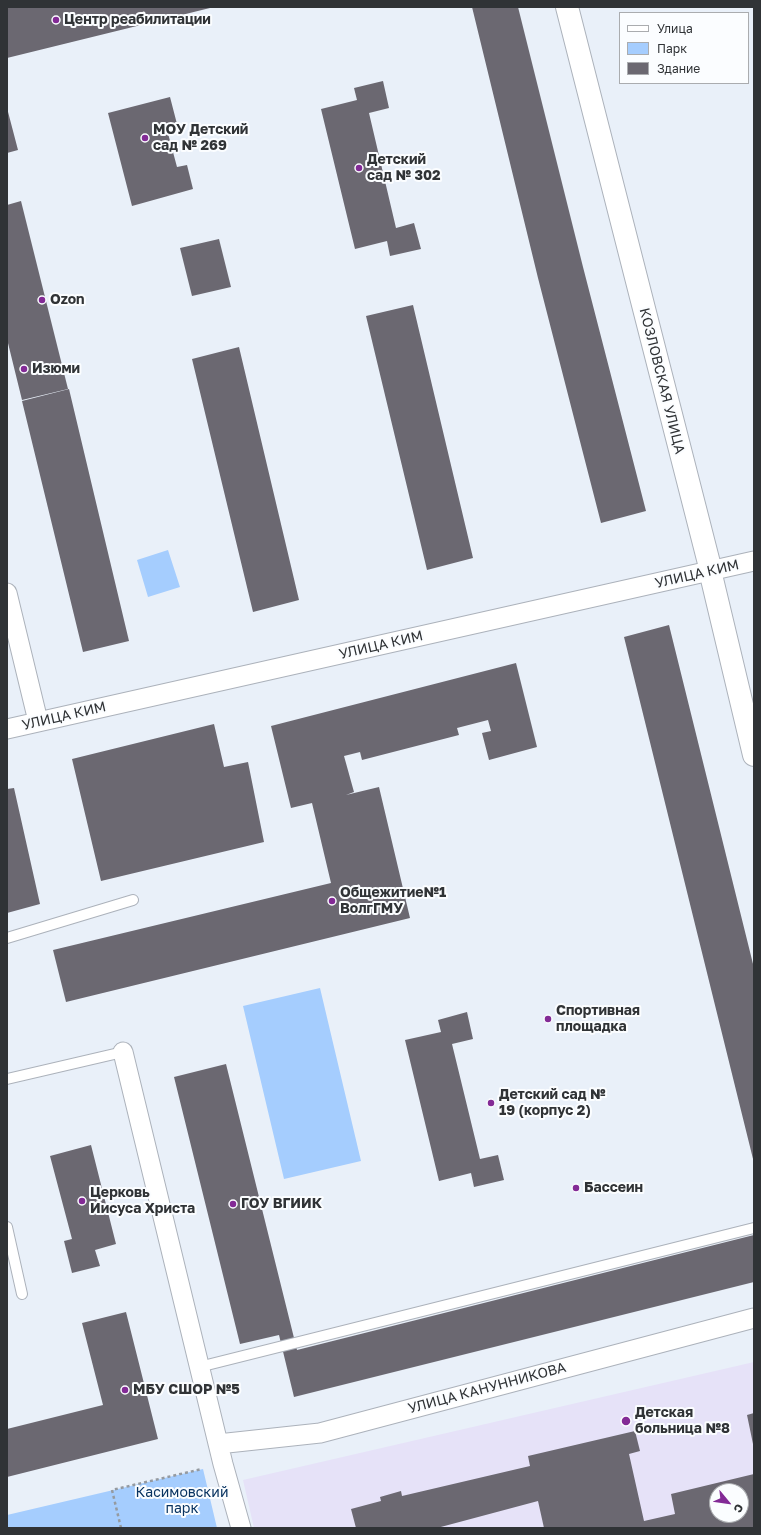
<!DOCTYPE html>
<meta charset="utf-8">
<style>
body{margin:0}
#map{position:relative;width:761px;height:1535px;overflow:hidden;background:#e9f0f9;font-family:"Golos Text",sans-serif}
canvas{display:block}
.frame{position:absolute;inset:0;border:8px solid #303336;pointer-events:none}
.legend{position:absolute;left:619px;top:12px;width:130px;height:72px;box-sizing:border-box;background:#fbfdff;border:1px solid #aaacaf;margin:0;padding:5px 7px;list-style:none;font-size:12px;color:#303336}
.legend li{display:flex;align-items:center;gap:8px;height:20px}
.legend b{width:20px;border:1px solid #aaacaf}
.north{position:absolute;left:709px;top:1483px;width:40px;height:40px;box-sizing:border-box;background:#fbfdff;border:1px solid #aaacaf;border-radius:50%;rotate:119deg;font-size:11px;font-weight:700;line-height:16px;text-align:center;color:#303336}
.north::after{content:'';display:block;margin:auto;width:14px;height:18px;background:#832a96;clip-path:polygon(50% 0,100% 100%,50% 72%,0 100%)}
</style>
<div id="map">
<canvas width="761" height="1535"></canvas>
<div class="frame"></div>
<ul class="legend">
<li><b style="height:5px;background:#fff"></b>Улица</li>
<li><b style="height:11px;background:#a5cdfe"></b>Парк</li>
<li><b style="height:11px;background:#6b6871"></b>Здание</li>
</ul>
<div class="north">С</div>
</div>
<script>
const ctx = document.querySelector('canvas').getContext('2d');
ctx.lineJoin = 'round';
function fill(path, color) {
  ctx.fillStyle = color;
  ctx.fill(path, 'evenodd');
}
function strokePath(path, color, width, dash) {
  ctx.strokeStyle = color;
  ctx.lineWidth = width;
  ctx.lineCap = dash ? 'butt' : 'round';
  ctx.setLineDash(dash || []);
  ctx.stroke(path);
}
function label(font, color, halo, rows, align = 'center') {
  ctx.font = font + ' "Golos Text",sans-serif';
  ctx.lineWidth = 4;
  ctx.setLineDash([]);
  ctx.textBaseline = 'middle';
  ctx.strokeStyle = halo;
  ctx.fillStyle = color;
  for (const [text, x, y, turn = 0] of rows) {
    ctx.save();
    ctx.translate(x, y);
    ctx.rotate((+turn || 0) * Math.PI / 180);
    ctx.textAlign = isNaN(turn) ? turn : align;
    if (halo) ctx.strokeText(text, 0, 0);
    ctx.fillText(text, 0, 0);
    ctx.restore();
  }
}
const medical = new Path2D(`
 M754 1362V1528H254L243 1480ZM717 1491H741V1515H717Z`);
const green = new Path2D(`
 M168 550 180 587 148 597 137 560Z
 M320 988 361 1161 284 1179 243 1006Z
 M203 1469 217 1528H7V1515Z`);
const building = new Path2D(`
 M7 7H210V8L7 58Z
 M472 7H518L583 267 646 511 601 523 538 278Z
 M383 81 389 108 369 113 396 228 414 223 421 249 390 256 387 241 355 249 321 109 357 100 354 88Z
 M170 97 177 124 166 126 177 167 187 165 193 189 132 206 108 113Z
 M7 108 18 150 7 153Z
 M21 201 68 389 22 400 7 339V205Z
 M219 239 231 287 192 296 180 248Z
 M413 305 473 558 427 570 366 316Z
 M239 347 299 600 253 612 192 359Z
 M69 389 129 641 83 652 22 401Z
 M669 625 754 968V1163L624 637Z
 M516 663 537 747 489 760 482 733 491 731 488 720 457 728 459 735 362 760 360 752 344 756 354 792 346 795 379 787 410 918 66 1002 53 950 331 883 312 803 291 808 271 726Z
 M214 724 224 767 248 762 264 842 101 881 72 759Z
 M14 788 40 904 7 913V789Z
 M467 1012 473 1039 452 1044 480 1159 498 1155 504 1180 474 1187 471 1173 439 1181 405 1040 441 1032 438 1020Z
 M226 1064 297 1350 754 1235V1282L294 1397 279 1335 240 1344 174 1077Z
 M91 1145 116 1244 95 1250 100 1266 72 1273 64 1241 72 1239 50 1156Z
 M126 1312 158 1439 7 1477V1429L103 1405 82 1323Z
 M754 1413V1444H753L747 1415Z
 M635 1431 640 1451 629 1454 644 1521 675 1514 671 1494 754 1474V1528H544L538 1501 437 1528H356L351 1509 381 1501 380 1497 401 1491 402 1496 530 1466 528 1456ZM717 1491H741V1515H717Z`);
const path = new Path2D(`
 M121 1528 112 1490 202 1469`);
const lane = new Path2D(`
 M7 938 133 900
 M7 1079 123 1052
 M7 1227 22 1294
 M199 1367 754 1228`);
const street = new Path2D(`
 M7 593 38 721
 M7 729 754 561
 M123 1052 223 1464 241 1528
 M218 1444 320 1433 754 1318`);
const secondary = new Path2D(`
 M567 7 711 571 712 579 754 755`);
const markers = [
 [56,20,4,"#832a96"],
 [145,138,4,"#832a96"],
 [359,168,4,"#832a96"],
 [42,300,4,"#832a96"],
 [24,369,4,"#832a96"],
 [332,901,4,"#832a96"],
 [548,1019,4,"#832a96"],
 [491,1103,4,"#832a96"],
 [576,1188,4,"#832a96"],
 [82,1201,4,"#832a96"],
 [233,1204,4,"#832a96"],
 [125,1390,4,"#832a96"],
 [626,1421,5,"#832a96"]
];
const poiNames = [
 ["Центр реабилитации",64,20],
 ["МОУ Детский",153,130],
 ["сад № 269",153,146],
 ["Детский",367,160],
 ["сад № 302",367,176],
 ["Ozon",50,300],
 ["Изюми",32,369],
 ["Общежитие№1",340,893],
 ["ВолгГМУ",340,909],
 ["Спортивная",556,1011],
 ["площадка",556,1027],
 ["Детский сад №",499,1095],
 ["19 (корпус 2)",499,1111],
 ["Бассеин",584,1188],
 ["Церковь",90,1193],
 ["Иисуса Христа",90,1209],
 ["ГОУ ВГИИК",241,1204],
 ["МБУ СШОР №5",133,1390],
 ["Детская",635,1413],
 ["больница №8",635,1429]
];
const streetNames = [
 ["КОЗЛОВСКАЯ УЛИЦА",662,381,76],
 ["УЛИЦА КИМ",697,574,-13],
 ["УЛИЦА КИМ",381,645,-13],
 ["УЛИЦА КИМ",64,716,-13],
 ["УЛИЦА КАНУННИКОВА",487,1388,-15]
];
const parkNames = [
 ["Касимовский",182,1493],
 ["парк",182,1509]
];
fill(medical, '#e6e2f8');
fill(green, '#a5cdfe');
fill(building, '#6b6871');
strokePath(lane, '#acb2bb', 12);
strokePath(street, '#acb2bb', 21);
strokePath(secondary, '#acb2bb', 24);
strokePath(path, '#959aa0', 2.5, [3, 3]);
strokePath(lane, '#fff', 10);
strokePath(street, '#fff', 19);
strokePath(secondary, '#fff', 22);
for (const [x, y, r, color] of markers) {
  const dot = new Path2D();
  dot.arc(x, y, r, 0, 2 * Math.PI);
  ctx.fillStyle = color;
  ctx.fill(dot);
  strokePath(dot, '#fbfdff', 1.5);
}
label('bold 14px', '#303336', '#fbfdff', poiNames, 'left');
label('14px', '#303336', '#fbfdff', streetNames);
label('14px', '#093461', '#fbfdff', parkNames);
</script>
